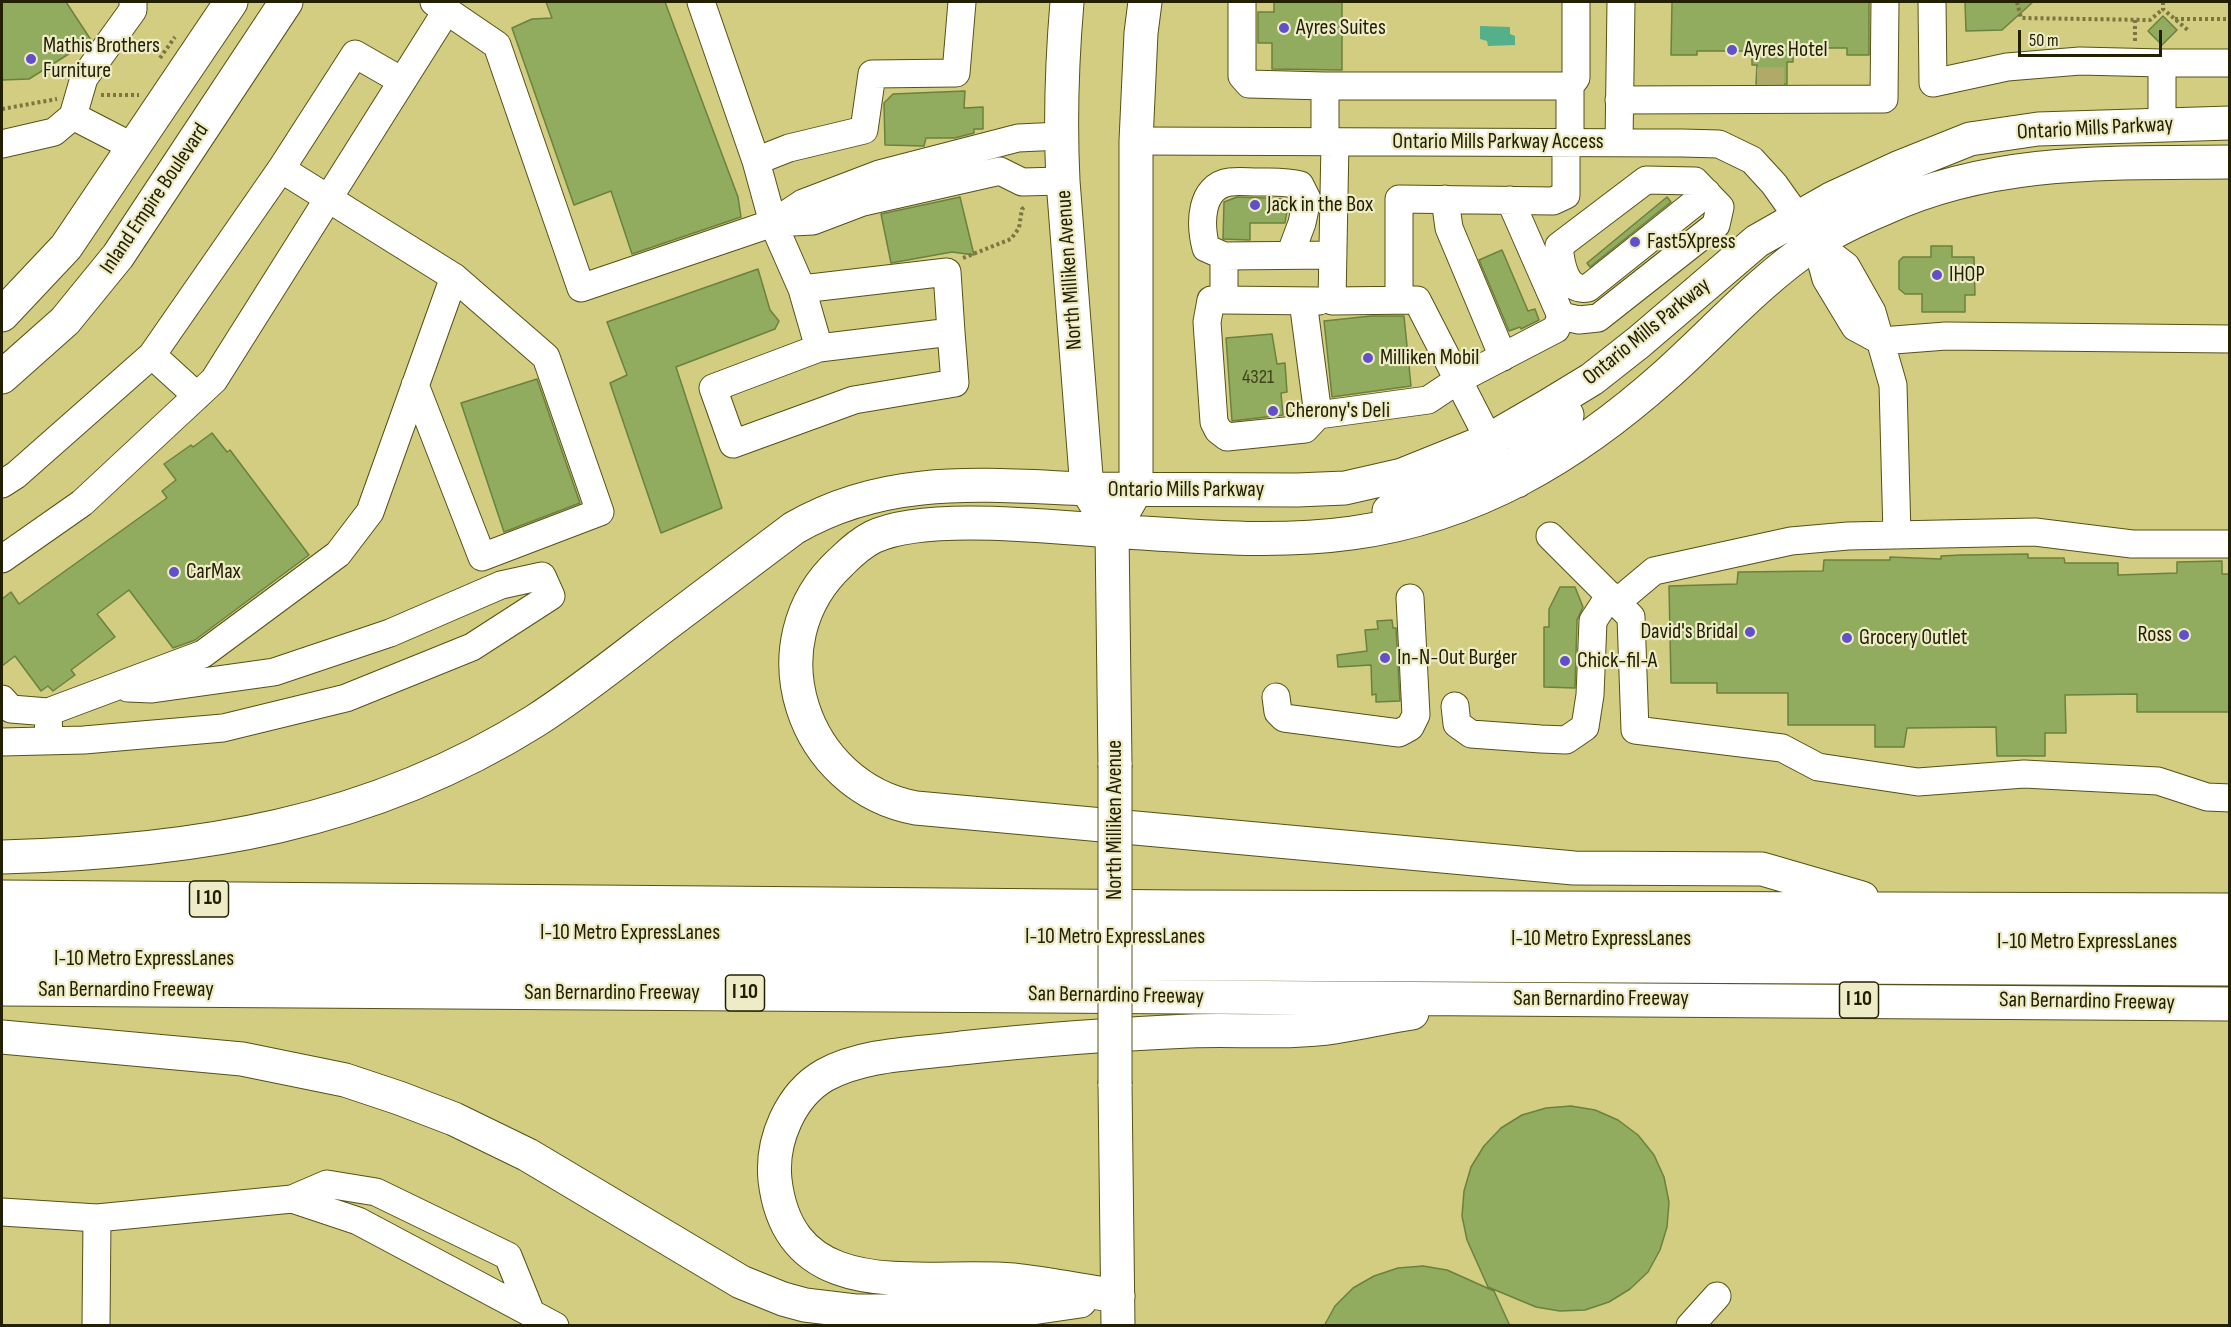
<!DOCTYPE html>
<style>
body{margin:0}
#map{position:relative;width:2231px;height:1327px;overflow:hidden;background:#d2cd81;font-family:"Sofia Sans Condensed",sans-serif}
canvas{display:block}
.frame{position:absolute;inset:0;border:3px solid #232002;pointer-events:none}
.scale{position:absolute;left:2018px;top:30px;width:144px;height:27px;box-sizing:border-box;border:3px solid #232002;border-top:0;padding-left:8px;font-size:18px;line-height:21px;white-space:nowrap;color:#232002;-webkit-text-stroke:4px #eeecc7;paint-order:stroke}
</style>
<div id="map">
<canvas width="2231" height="1327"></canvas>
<div class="frame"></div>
<div class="scale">50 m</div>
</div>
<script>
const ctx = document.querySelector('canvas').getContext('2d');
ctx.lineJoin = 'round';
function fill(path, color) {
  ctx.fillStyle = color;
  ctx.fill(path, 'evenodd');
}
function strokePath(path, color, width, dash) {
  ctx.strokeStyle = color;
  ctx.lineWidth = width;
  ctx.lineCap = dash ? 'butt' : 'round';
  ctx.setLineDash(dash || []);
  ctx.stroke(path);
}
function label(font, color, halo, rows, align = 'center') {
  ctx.font = font + ' "Sofia Sans Condensed",sans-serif';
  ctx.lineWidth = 4.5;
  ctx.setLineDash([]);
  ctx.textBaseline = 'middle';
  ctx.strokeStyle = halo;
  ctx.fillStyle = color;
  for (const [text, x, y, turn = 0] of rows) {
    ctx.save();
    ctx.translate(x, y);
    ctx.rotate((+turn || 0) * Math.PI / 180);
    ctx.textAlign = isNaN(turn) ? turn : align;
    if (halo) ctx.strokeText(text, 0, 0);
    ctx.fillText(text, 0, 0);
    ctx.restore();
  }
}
const water = new Path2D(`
 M1480 26 1510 27V34L1515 36V45L1488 46 1487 41 1480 39Z`);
const building = new Path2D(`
 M2 2H66L91 40 29 79 2 80Z
 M546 2H665L738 197 741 217 632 254 611 191 574 205 512 28 532 19 552 18Z
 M1274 2H1342V70L1272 69V43H1258V12H1274Z
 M1672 2H1869V55H1847V48H1793V62H1787V84H1756L1757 65H1752V51H1697V55H1671Z
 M1965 2H2033L2002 30 1966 31Z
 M2163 16 2177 30 2162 45 2148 31Z
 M965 91 964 108 983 107V129H974V133L955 138H926L924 146 885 145 884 103 893 94Z
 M960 197 974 255 952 252 891 263 881 214Z
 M1237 197 1289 199 1285 223H1250V240L1223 239 1224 202Z
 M1667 197 1671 202 1590 267 1587 263Z
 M1931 246H1952V257H1974L1975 295H1965V312H1922V294H1905L1899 289V261L1903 257H1931Z
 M1502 250 1528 311 1535 309 1539 320 1521 329 1520 327 1509 331 1479 260Z
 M758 269 770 310 779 321 775 329 676 367 722 508 661 533 610 383 627 375 607 322Z
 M1371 316H1404L1411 386 1332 397 1324 321Z
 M1272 334 1277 364 1285 363 1287 392 1281 393 1283 415 1232 421 1226 338Z
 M537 379 580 503 504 532 461 403Z
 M212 433 227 452 230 450 309 555 195 640 173 648 129 590 97 614 115 637 71 670 75 675 53 691 48 686 41 691 15 656 2 666V599L11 592 19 604 167 498 162 491 176 480 164 464 191 445 193 447Z
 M2028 554V558H2064L2065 563H2118V575L2177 573V562L2222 561V574H2229V712H2137V694L2065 695 2066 733H2045V756H1997L1996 727 1907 728 1904 747H1875V725H1788V693H1717V683H1671L1669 586 1737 584 1738 572 1823 571 1824 560H1890V557L1941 559V556L1961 555Z
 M1560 587H1575L1583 607 1577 620 1575 688 1544 687V627H1549V609Z
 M1392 620 1393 628H1396L1400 701 1376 702V694L1372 695 1371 665 1338 667 1337 655 1367 651 1365 630 1378 629 1377 621Z
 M1571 1106 1595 1110 1618 1120 1638 1135 1654 1155 1664 1177 1669 1202 1667 1227 1660 1250 1648 1272 1630 1289 1609 1302 1585 1310 1560 1311 1536 1307 1488 1287 1467 1240 1462 1216 1464 1191 1471 1167 1484 1146 1501 1128 1522 1115 1546 1108Z
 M1423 1266 1447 1270 1494 1291 1510 1326H1324L1335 1306 1353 1288 1374 1276 1398 1268Z`);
const minorTunnel = new Path2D(`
 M1757 81H1787`);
const path = new Path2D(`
 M2017 2 2021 18 2150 20 2163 9
 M2163 2V9L2189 31
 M2175 19H2230
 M2135 41V19
 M160 58 175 37
 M101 95H139
 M2 109 57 99
 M963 258 1011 239 1019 228 1022 209 1026 206`);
const minor = new Path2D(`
 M434 2 497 45 581 288 773 223
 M701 2 756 161 789 148 864 130 872 74 956 73 962 2
 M1242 2V76L1249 84 1325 86V142
 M1932 2 1933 83 2007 67 2080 61 2162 63V124
 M2162 63H2230
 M1325 86H1570
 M1619 100 1884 99 1885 2
 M73 116 135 148
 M1061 136 1018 138 879 174 803 203 773 223 813 221 863 202 1000 171 1022 182 1063 181
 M1136 141 1682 143 1719 144 1752 160 1774 184 1816 243 1846 266 1872 312 1893 385 1897 535
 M1335 142 1332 301 1417 300 1489 440
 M1570 143V86L1576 78V2
 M1619 143 1621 2
 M2 144 54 132 73 116 84 78 133 10V2
 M756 161 773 223 802 289 819 348 951 332 955 383 854 400 733 444 713 388 819 348
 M1445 199 1449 228 1503 357
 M1816 243 1826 279 1855 327 1881 341 1946 336 2230 339
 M1224 256 1206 248C1200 225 1199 186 1230 182 1239 181 1249 182 1258 182 1273 182 1286 181 1300 185L1307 199 1302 223 1290 255
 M802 289 947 272 951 332
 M1224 300H1211L1207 322 1214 422 1218 430 1227 437 1305 429 1318 415
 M1399 300V199L1553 201 1566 195V143
 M1303 301 1318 415 1428 400 1458 380 1556 329 1561 316 1510 200
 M1319 301 1224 300V256L1333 255
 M1561 316 1579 320 1598 318 1716 225 1720 207 1695 181 1646 180 1559 246C1561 265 1565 292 1588 288L1707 193
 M152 355 197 396
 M415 385 482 557 600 512 546 357 454 277
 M2 484 16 475 152 355 281 169
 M1550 536 1631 617 1635 730 1782 748 1818 767 1918 782 2024 774 2158 781 2207 797 2230 798
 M2 559 82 503 214 380 447 10
 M1617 602 1654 571 1791 541 1848 536 2035 532 2132 544H2230
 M1276 697 1278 712 1284 718 1399 733 1410 727 1416 715 1410 598
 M2 699 11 709 48 712
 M1455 706 1457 724 1471 734 1541 739 1566 740 1585 727 1590 695 1593 621 1610 595
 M49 741 48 712 203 654 338 554 370 512 454 277 281 169 355 54 402 81
 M2 742 84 740 223 728 346 698 472 647 551 596 542 576 501 585 390 633 274 672 152 689 128 688
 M292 1199 327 1184 376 1192 508 1256 531 1313
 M2 1212 97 1218 96 1326
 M97 1218 292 1199 358 1221 555 1326
 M1690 1326 1717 1296`);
const major = new Path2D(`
 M1067 2C1062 61 1060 121 1063 181L1087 489 1112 531 1115 765
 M2 315 66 247 231 2
 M2 377 65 321 118 256 286 2
 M1517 481C1516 449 1541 432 1567 415
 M1087 489 1297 490 1345 488 1402 475 1489 440 1546 407 1592 379 1639 342 1757 241 1831 199 1900 167 1970 139 2038 129 2230 123
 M1125 509 1136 490V141L1141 33 1145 2
 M1389 511C1395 507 1401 500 1408 497 1437 483 1471 483 1492 456L1489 440
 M1112 531C1191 536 1273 544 1352 533 1476 516 1574 457 1666 375 1715 331 1759 281 1814 244 1835 230 1861 218 1885 208 1994 158 2112 163 2230 162
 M1115 1084 1118 1326`);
const highway = new Path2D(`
 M1112 531C1052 527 925 512 873 537 861 543 850 553 841 562 753 643 802 787 916 808L1574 868 1762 869 1862 898
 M2 857C194 852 369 825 535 721 577 694 616 663 656 632 702 597 748 563 794 528 887 474 983 485 1087 489
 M2 897 1185 907 2230 910
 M2 929 2230 942
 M2 958 2230 969
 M2 989 2230 1004
 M2 1037 242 1059 345 1080 399 1098 454 1119 528 1155 741 1282 783 1299 805 1305 855 1311H1011L1080 1301
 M1118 1296C1083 1291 1048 1284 1013 1280 924 1272 790 1309 775 1180 771 1141 790 1095 825 1075 866 1053 917 1054 961 1048 1037 1040 1114 1034 1190 1031 1237 1029 1288 1034 1335 1027 1360 1023 1386 1017 1412 1013`);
const majorBridge = new Path2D(`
 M1115 765V1084`);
const markers = [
 [1284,28,6,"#6150c9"],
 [1732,50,6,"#6150c9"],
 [31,59,6,"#6150c9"],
 [1255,205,6,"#6150c9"],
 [1635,242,6,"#6150c9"],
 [1937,275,6,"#6150c9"],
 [1368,358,6,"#6150c9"],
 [1273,411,6,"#6150c9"],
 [174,572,6,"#6150c9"],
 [1750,632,6,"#6150c9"],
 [2184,635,6,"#6150c9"],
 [1847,638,6,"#6150c9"],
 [1385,658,6,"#6150c9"],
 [1565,661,6,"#6150c9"]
];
const numberNames = [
 ["4321",1258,378]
];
const shields = [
 [209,899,39],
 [745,993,39],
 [1859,1000,39]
];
const shieldNames = [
 ["I 10",209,899],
 ["I 10",745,993],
 ["I 10",1859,1000]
];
const poiNames = [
 ["Ayres Suites",1296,28],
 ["Mathis Brothers",43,46],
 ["Furniture",43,71],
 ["Ayres Hotel",1744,50],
 ["Jack in the Box",1267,205],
 ["Fast5Xpress",1647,242],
 ["IHOP",1949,275],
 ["Milliken Mobil",1380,358],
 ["Cherony's Deli",1285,411],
 ["CarMax",186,572],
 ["David's Bridal",1738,632,"right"],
 ["Ross",2172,635,"right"],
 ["Grocery Outlet",1859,638],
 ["In-N-Out Burger",1397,658],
 ["Chick-fil-A",1577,661]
];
const streetNames = [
 ["Ontario Mills Parkway",2095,129,-3],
 ["Ontario Mills Parkway Access",1498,142],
 ["Inland Empire Boulevard",155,199,-56],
 ["North Milliken Avenue",1070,270,-94],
 ["Ontario Mills Parkway",1647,332,-39],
 ["Ontario Mills Parkway",1186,490],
 ["North Milliken Avenue",1115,820,-90],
 ["I-10 Metro ExpressLanes",630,933],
 ["I-10 Metro ExpressLanes",1115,937],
 ["I-10 Metro ExpressLanes",1601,939],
 ["I-10 Metro ExpressLanes",2087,942],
 ["I-10 Metro ExpressLanes",144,959],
 ["San Bernardino Freeway",126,990],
 ["San Bernardino Freeway",612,993],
 ["San Bernardino Freeway",1116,996,1],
 ["San Bernardino Freeway",1601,999],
 ["San Bernardino Freeway",2087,1002,1]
];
fill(water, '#53b08a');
fill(building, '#91ab5f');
strokePath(building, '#6b813d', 1.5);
strokePath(minorTunnel, '#afaa68', 27, [27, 14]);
strokePath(minor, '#565116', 29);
strokePath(major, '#565116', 35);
strokePath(highway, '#565116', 35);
strokePath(path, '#7a7641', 4, [3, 3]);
strokePath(minor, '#fff', 27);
strokePath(major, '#fff', 33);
strokePath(highway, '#fff', 33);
strokePath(majorBridge, '#565116', 35, []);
strokePath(majorBridge, '#fff', 33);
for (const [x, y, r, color] of markers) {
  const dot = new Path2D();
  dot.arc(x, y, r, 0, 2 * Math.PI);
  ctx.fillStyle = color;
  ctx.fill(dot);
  strokePath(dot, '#eeecc7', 2);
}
label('20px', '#3e4319', null, numberNames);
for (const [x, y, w] of shields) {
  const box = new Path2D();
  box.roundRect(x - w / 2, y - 18, w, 36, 4.5);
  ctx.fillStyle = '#eeecc7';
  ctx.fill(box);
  strokePath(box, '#232002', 1.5);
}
label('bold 21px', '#232002', null, shieldNames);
label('22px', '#232002', '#eeecc7', poiNames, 'left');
label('22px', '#232002', '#eeecc7', streetNames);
</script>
